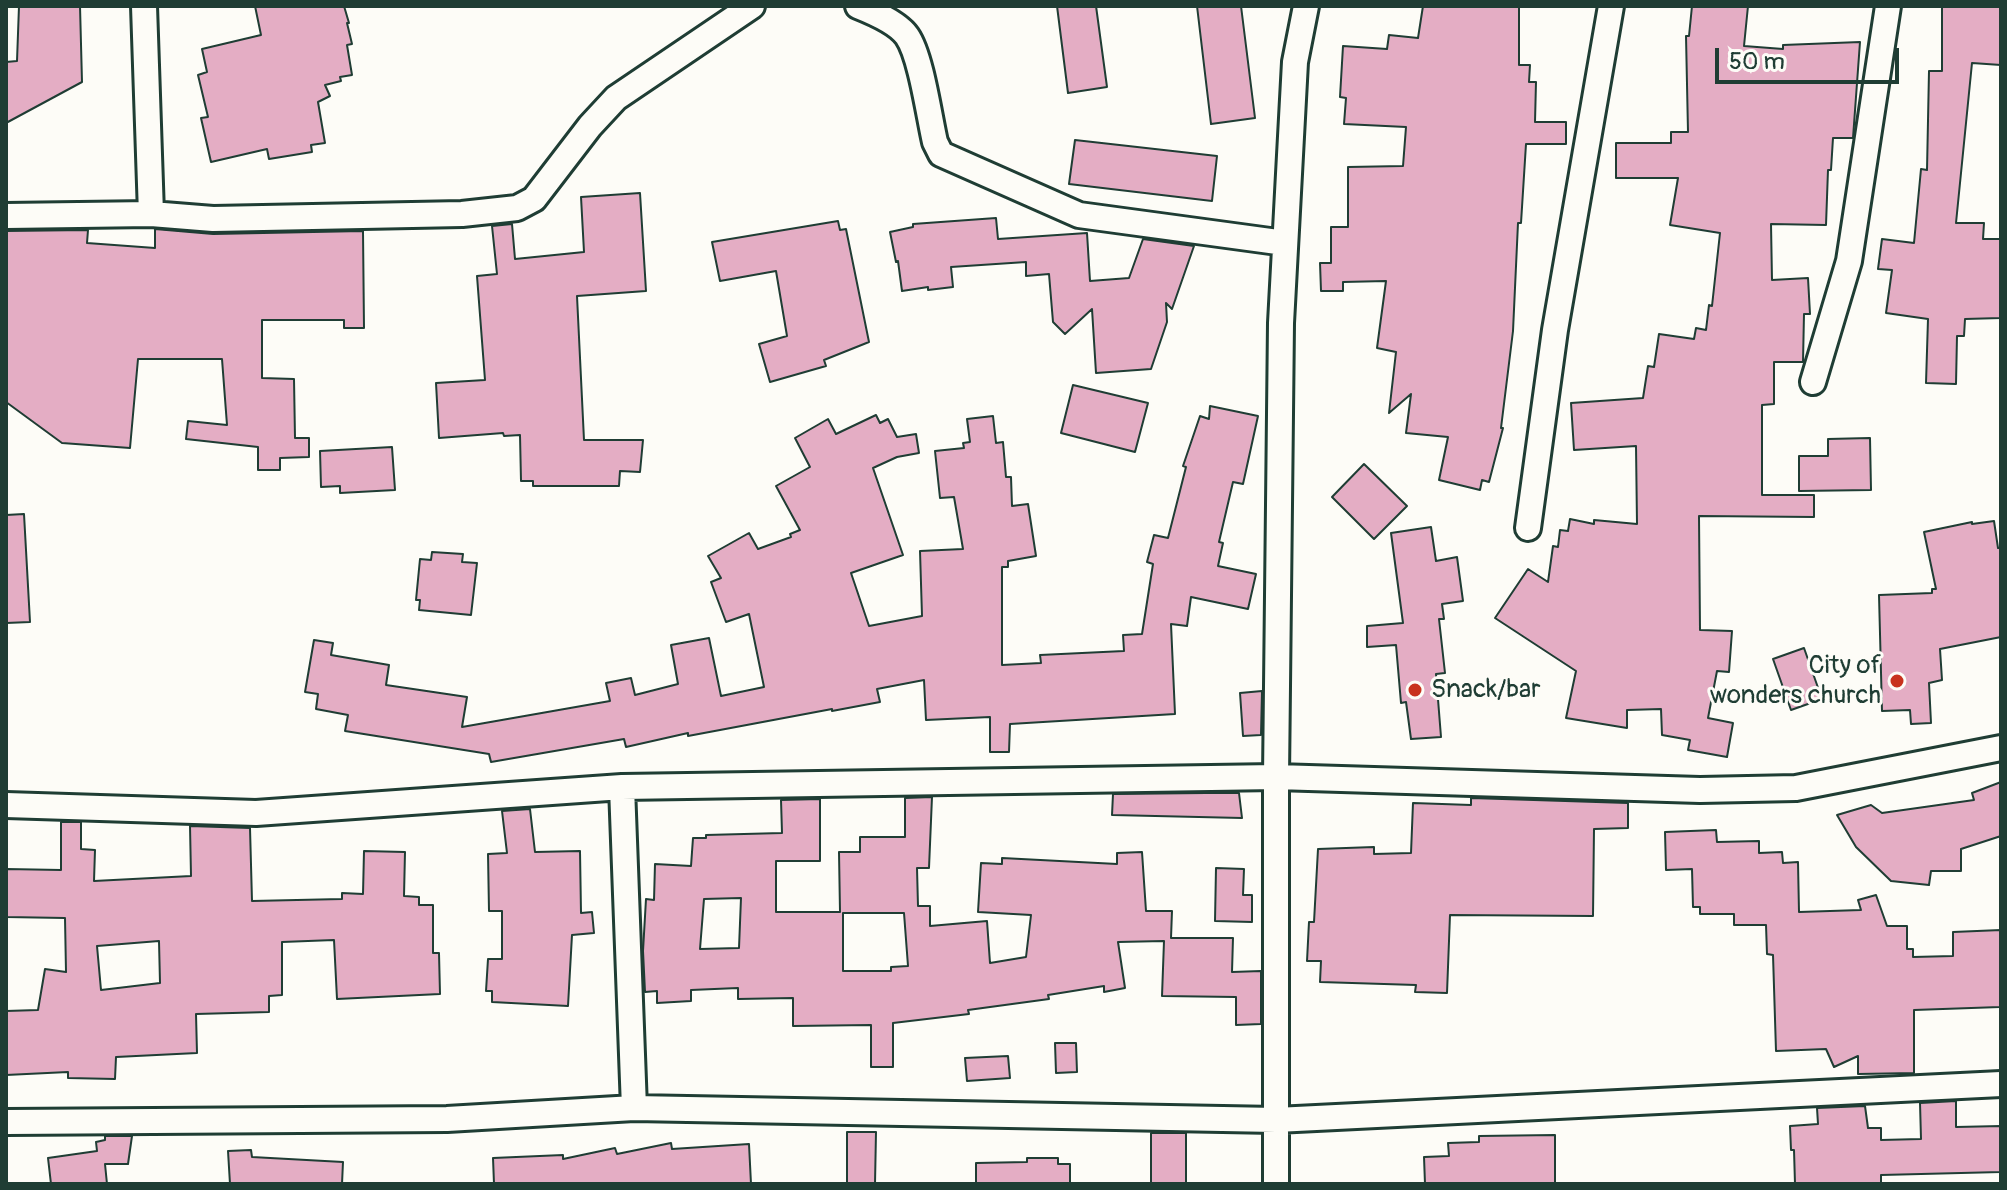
<!DOCTYPE html>
<style>
body{margin:0}
#map{position:relative;width:2007px;height:1190px;overflow:hidden;background:#fdfcf7;font-family:Pangolin,sans-serif}
canvas{display:block}
.frame{position:absolute;inset:0;border:8px solid #1f3d34;pointer-events:none}
.scale{position:absolute;left:1715px;top:48px;width:184px;height:36px;box-sizing:border-box;border:4px solid #1f3d34;border-top:0;padding-left:10px;font-size:24px;line-height:28px;white-space:nowrap;color:#1f3d34;-webkit-text-stroke:6px #fdfcf7;paint-order:stroke}
</style>
<div id="map">
<canvas width="2007" height="1190"></canvas>
<div class="frame"></div>
<div class="scale">50 m</div>
</div>
<script>
const ctx = document.querySelector('canvas').getContext('2d');
ctx.lineJoin = 'round';
function fill(path, color) {
  ctx.fillStyle = color;
  ctx.fill(path, 'evenodd');
}
function strokePath(path, color, width, dash) {
  ctx.strokeStyle = color;
  ctx.lineWidth = width;
  ctx.lineCap = dash ? 'butt' : 'round';
  ctx.setLineDash(dash || []);
  ctx.stroke(path);
}
function label(font, color, halo, rows, align = 'center') {
  ctx.font = font + ' Pangolin,sans-serif';
  ctx.lineWidth = 6;
  ctx.setLineDash([]);
  ctx.textBaseline = 'middle';
  ctx.strokeStyle = halo;
  ctx.fillStyle = color;
  for (const [text, x, y, turn = 0] of rows) {
    ctx.save();
    ctx.translate(x, y);
    ctx.rotate((+turn || 0) * Math.PI / 180);
    ctx.textAlign = isNaN(turn) ? turn : align;
    if (halo) ctx.strokeText(text, 0, 0);
    ctx.fillText(text, 0, 0);
    ctx.restore();
  }
}
const building = new Path2D(`
 M19 6H80L82 82 6 123V62L17 61Z
 M255 6H344L349 23H347L352 44 347 45 352 75 340 77 341 81 325 85 330 96 318 102 325 143 311 145 312 152 269 159 267 149 211 162 201 118 208 117 198 75 207 72 202 49 261 35Z
 M1057 6H1096L1107 87 1068 93Z
 M1197 6H1241L1255 118 1211 124Z
 M1423 6H1519V65H1530L1529 82H1536L1535 122H1566V144H1526L1521 223H1518L1513 331 1501 428H1503L1489 482 1482 480 1480 490 1439 480 1448 437 1406 433 1411 394 1389 413 1396 352 1377 348 1386 281 1343 282V291H1321L1320 263H1331V227H1348V167L1403 166 1406 127 1344 124 1346 98 1340 97 1343 46 1387 49 1389 35 1418 38Z
 M1692 6H1748L1744 46 1783 49V45L1860 42 1853 138H1833L1831 170H1828L1826 225 1771 224 1772 280 1808 278 1810 314H1804L1803 362H1774V404L1762 405V495H1814V517L1699 516 1700 630 1732 631 1729 672 1717 671 1708 718 1733 723 1727 757 1688 750 1690 740 1662 735 1661 709 1627 710V728L1566 718 1576 671 1495 618 1528 569 1548 582 1553 546 1558 547 1560 530 1568 531 1570 519 1594 524V520L1637 524 1636 446 1574 450 1571 403 1643 398 1648 366 1654 367 1659 334 1694 339 1696 328 1706 330 1709 305 1712 306 1720 233 1670 225 1678 178H1616V143H1671V132H1688L1686 36H1689Z
 M1942 6H2001V65L1972 63 1956 223H1984L1983 239H2001V318L1965 319 1964 336H1957L1956 384 1926 383 1928 319 1886 313 1892 270 1878 269 1882 239 1914 243 1921 169 1927 170 1929 71H1942Z
 M1075 140 1217 156 1212 201 1069 184Z
 M640 193 646 291 577 296 584 440H643L640 472 620 471 619 486H533V481H521L520 435 504 436 503 433 439 438 436 383 485 380 477 276 497 274 492 226 512 224 515 259 584 252 581 197Z
 M996 218 998 239 1087 233 1090 281 1129 278 1143 239 1194 246 1172 309 1166 303 1167 322 1151 369 1096 373 1092 309 1065 334 1053 322 1049 274 1026 276V262L951 267 953 287 928 290V287L902 291 898 261 896 262 890 232 913 227V224Z
 M838 221 840 230 846 229 869 342 824 360 826 366 770 382 759 344 787 336 776 271 720 281 712 242Z
 M155 229 213 234 363 231 364 328H344V320H262V378L294 379 295 438H309V457L280 458V470H258V447L186 439 188 421 227 425 222 359H138L130 448 62 443 6 402V231L88 230 87 243 155 248Z
 M1073 385 1148 403 1135 452 1061 433Z
 M1210 406 1258 416 1243 484 1233 482 1219 542 1223 543 1218 566 1256 574 1248 609 1191 597 1187 626 1171 624 1175 714 1010 724 1009 752H990V717L926 720 924 680 877 689 880 702 832 711V709L688 736V733L626 747 624 739 491 762 489 754 345 731 348 715 316 709 318 694 305 692 314 640 333 643 331 655 389 665 386 685 467 697 462 727 610 701 606 683 631 678 635 695 678 684 671 645 709 638 721 696 764 687 749 614 726 622 711 582 721 578 708 556 749 533 758 549 791 537 790 534 800 530 776 486 810 467 795 438 828 419 836 434 876 415 880 423 888 419 897 437 916 434 919 453 897 457 873 468 903 555 851 573 869 626 922 616 920 551 963 549 954 497 940 498 935 451 964 448 963 443 970 442 967 419 993 416 996 443 1003 442 1006 477H1011L1012 506 1028 504 1036 556 1008 561V567H1002V665L1041 663 1040 655 1124 651 1123 635 1142 634 1153 564 1147 562 1154 535 1168 538 1186 467 1183 466 1200 416 1209 419Z
 M1870 438 1871 490 1799 491V456H1828V439Z
 M392 447 395 490 340 493V486L321 487 320 451Z
 M1364 464 1407 506 1374 539 1332 497Z
 M24 514 30 622 6 623V515Z
 M1994 521 1998 548H2001V637L1940 649 1942 680 1929 683 1931 723 1911 724 1910 710 1882 711 1879 595 1932 593V589H1936L1924 532 1972 522V524Z
 M1431 527 1436 561 1457 557 1463 601 1442 604 1444 619H1439L1445 673 1436 674 1441 737 1411 739 1406 702 1401 703 1396 645 1367 647V626L1403 623 1391 533Z
 M432 552 463 554 462 562 477 563 471 615 419 610 420 600H416L420 559 431 560Z
 M1804 648 1822 699 1791 710 1773 659Z
 M1262 691 1261 735 1243 736 1240 693Z
 M2001 782V836L1961 849V871H1931L1929 885 1891 881 1856 847 1837 815 1871 805 1882 813 1974 800 1972 793Z
 M1206 793H1239L1242 818 1112 815 1113 794Z
 M932 797 929 868H917L918 906H930V926L987 921 990 963 1026 957 1031 915 978 912 981 863 1002 864V858L1117 864V853L1142 852 1146 911H1172L1171 938H1233L1232 972 1261 971V1024L1236 1025V997L1162 996 1164 941 1118 942 1125 988 1104 992V986L1048 995 1049 999 968 1010 969 1014 893 1023V1067H871V1025L793 1026V998L738 999V988L691 990V1001L657 1003V991L645 992 643 951 646 899 654 900 655 864 691 866 693 838H706V835L782 833 781 800 820 799V861H776V912H840L839 852H860V837H905V798ZM741 898 739 948 700 949 704 899ZM843 913H904L908 966 891 967V971H843Z
 M1471 798 1628 803V828L1594 829 1593 916 1450 915 1447 993 1415 992 1416 985 1320 982 1321 961H1307L1309 922H1314L1318 849 1374 847V854L1411 853 1413 803 1471 805Z
 M530 809 535 852 580 851 581 913 592 912 594 933 572 935 568 1006 492 1002V991H486L488 959H502V911H489L488 854 507 853 502 811Z
 M61 822H81V849L95 850 94 881 191 876 190 826 250 828 252 901 342 899V893L363 894 364 851 405 852 404 896 419 897V905H433V953H439L440 994 337 999 334 940 282 942V995L269 996V1012L196 1014 197 1053 116 1057 115 1079 68 1078V1072L6 1075V1011L38 1010 45 969 66 972 65 918 6 917V869L61 870ZM159 941 160 983 101 990 97 946Z
 M1716 830 1717 842 1759 841V853L1782 852 1783 863 1798 862 1799 912 1861 910 1858 900 1876 895 1887 926H1907V949H1913V957L1953 956V932L2001 930 2000 1007 1914 1010V1073L1858 1074V1056L1834 1067 1826 1049 1776 1051 1773 955 1767 954 1766 925H1734V914H1700V907H1693L1692 869 1666 870 1665 832Z
 M1216 868 1244 869 1243 895H1252V922L1215 921Z
 M1055 1043H1076L1077 1072 1056 1073Z
 M1008 1056 1010 1078 967 1081 965 1058Z
 M1956 1101V1127L2001 1126V1172L1881 1175V1184H1795L1794 1150H1791L1790 1126 1818 1124 1817 1108 1865 1106 1868 1128H1881V1140L1921 1139 1920 1103Z
 M847 1132H876L875 1184H847Z
 M1151 1133H1186V1184H1151Z
 M1555 1135V1184H1425L1424 1157 1449 1156 1448 1143 1479 1142V1136Z
 M105 1136H132L128 1164H105L107 1184H51L48 1158 97 1151 96 1142 105 1140Z
 M671 1143 672 1149 749 1144 751 1184H494L493 1158 563 1155V1159L615 1148 617 1154Z
 M251 1150 252 1157 343 1162 342 1184H230L228 1151Z
 M1027 1158H1058V1164H1070V1184H976V1163L1027 1162Z`);
const minor = new Path2D(`
 M144 6 151 214
 M858 6C873 12 898 23 907 36 921 56 929 116 935 142L941 154 1079 215 1285 243
 M6 216 151 214 213 219 462 214 517 208 534 199 590 126 616 98 752 6
 M1813 382 1849 261 1888 6
 M1528 528 1555 330 1611 6
 M622 787 1276 777 1700 790 1796 788 2001 748
 M6 805 256 813 622 787 634 1108
 M6 1122 447 1119 634 1108 1276 1120 2001 1084
 M1276 1184V777L1281 323 1295 62 1306 6`);
const markers = [
 [1897,681,8,"#c8321e"],
 [1415,690,8,"#c8321e"]
];
const poiNames = [
 ["City of",1881,666],
 ["wonders church",1881,696],
 ["Snack/bar",1431,690,"left"]
];
fill(building, '#e4adc4');
strokePath(building, '#1f3d34', 2);
strokePath(minor, '#1f3d34', 30);
strokePath(minor, '#fdfcf7', 24);
for (const [x, y, r, color] of markers) {
  const dot = new Path2D();
  dot.arc(x, y, r, 0, 2 * Math.PI);
  ctx.fillStyle = color;
  ctx.fill(dot);
  strokePath(dot, '#fdfcf7', 3);
}
label('26px', '#1f3d34', '#fdfcf7', poiNames, 'right');
</script>
